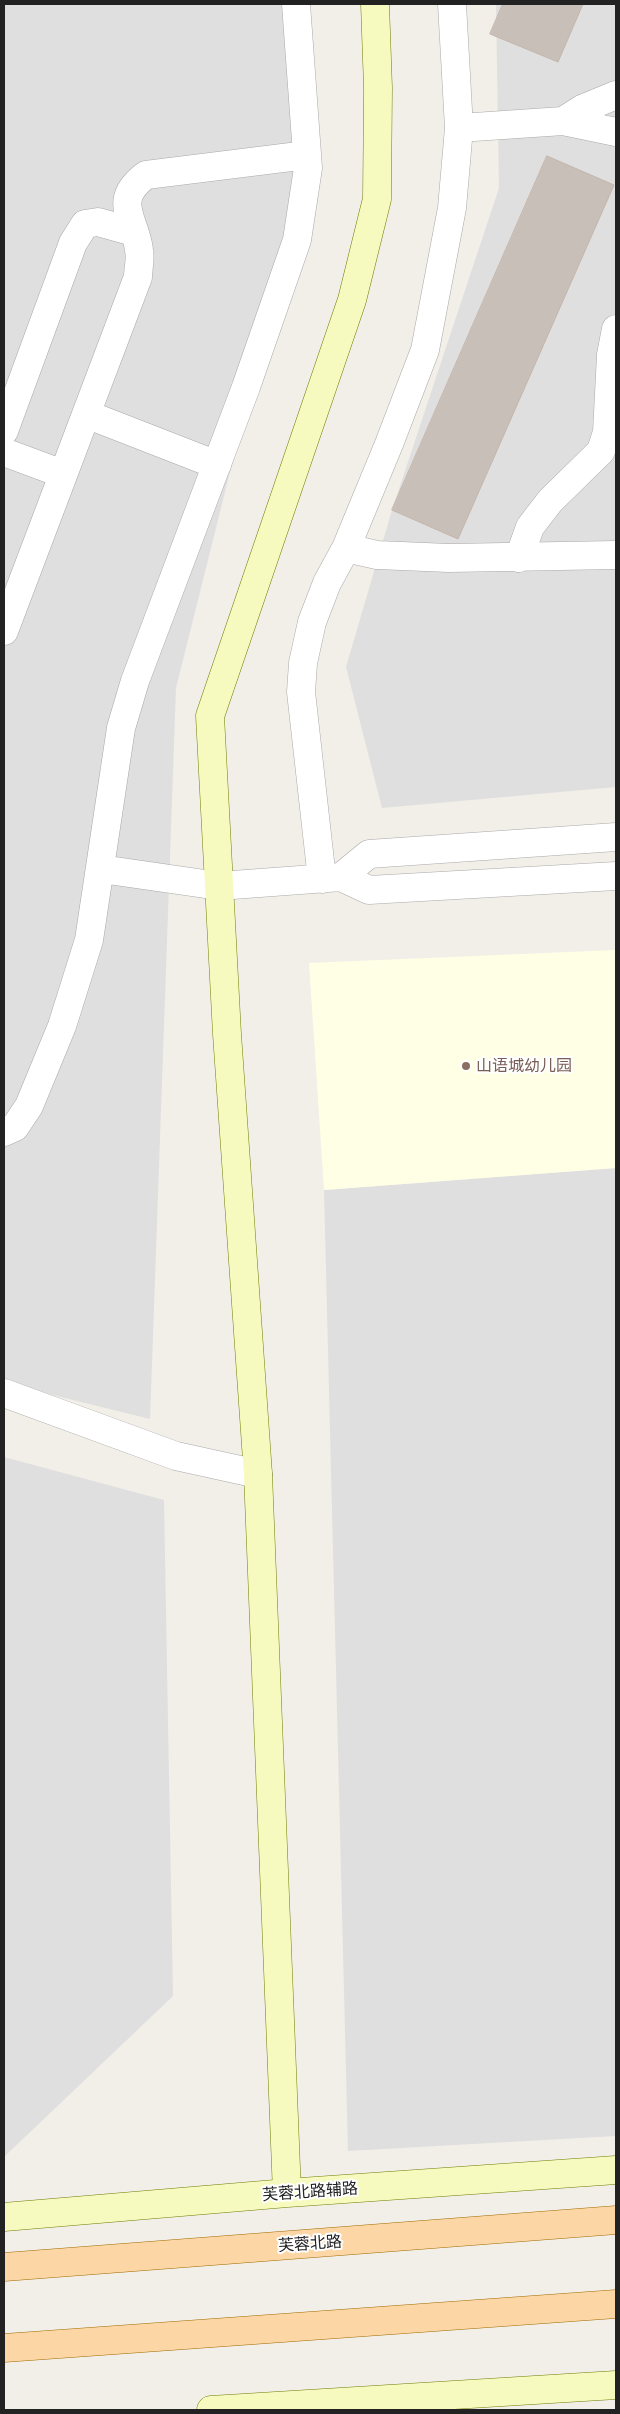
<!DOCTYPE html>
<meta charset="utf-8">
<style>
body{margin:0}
#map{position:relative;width:620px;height:2414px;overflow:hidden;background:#f2efe9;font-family:Raleway,sans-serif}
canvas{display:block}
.frame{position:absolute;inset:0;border:5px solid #222;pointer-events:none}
</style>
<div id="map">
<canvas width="620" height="2414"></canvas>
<div class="frame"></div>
</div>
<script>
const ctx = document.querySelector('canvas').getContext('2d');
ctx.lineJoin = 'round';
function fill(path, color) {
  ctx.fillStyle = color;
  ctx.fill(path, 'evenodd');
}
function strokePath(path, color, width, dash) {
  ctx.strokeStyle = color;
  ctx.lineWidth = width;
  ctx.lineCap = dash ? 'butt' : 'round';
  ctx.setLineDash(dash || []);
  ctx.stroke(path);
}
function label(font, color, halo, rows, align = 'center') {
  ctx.font = font + ' Raleway,"Noto Sans SC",sans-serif';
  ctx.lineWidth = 4;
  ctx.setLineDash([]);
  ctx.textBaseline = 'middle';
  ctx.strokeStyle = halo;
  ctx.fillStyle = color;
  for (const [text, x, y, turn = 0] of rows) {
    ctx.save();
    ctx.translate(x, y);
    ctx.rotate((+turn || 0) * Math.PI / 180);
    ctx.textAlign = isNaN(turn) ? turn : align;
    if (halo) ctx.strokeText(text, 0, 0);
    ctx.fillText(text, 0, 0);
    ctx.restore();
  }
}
const residential = new Path2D(`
 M4 4H286L303 180 176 688 150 1419 4 1383Z
 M496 4H616V787L382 808 346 667 392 510 499 188Z
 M616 1168V2136L348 2151 324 1190Z
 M4 1457 164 1500 173 1996 4 2157Z`);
const education = new Path2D(`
 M616 950V1168L324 1190 309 963Z`);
const building = new Path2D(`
 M503 4H583L558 62 490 34Z
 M547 156 614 185 458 539 392 510Z`);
const street = new Path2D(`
 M563 121 582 109 616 95
 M459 128 563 121 616 132
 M86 414 217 465
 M4 431 73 243 85 224 98 222 134 232
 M4 452 63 474
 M346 548 377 555 449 558 616 555
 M519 558 530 527 550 501 601 451 607 432 611 355 616 329
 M4 631 138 277C138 269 141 258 139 250 135 218 111 201 146 175L307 155
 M101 869 219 886 341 877 369 890 616 876
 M341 877 369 854 616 837
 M322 879 301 692 303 663 312 622 327 583 346 548 389 444 425 350 452 208 459 128 452 4
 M4 1132 15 1127 29 1106 62 1026 89 940 121 728 135 681 246 387 297 240 308 168 296 4
 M4 1393 176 1456 258 1474`);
const secondary = new Path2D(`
 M287 2193 258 1474 227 1034 210 716 352 300 377 199 378 88 375 4
 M4 2217 287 2193 616 2170
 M211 2410 616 2385`);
const primary = new Path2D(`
 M4 2267 616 2220
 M4 2348 616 2304`);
const markers = [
 [466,1066,5,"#8d6e63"]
];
const educationNames = [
 ["山语城幼儿园",476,1066]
];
const streetNames = [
 ["芙蓉北路辅路",310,2192,-4],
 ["芙蓉北路",310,2244,-4]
];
fill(residential, '#e0dfdf');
fill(education, '#ffffe5');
fill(building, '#c7bfb8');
strokePath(building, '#c4b6ab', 1);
strokePath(street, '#a9a9a9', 29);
strokePath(secondary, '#707d05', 29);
strokePath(primary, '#a06b00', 29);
strokePath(street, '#fff', 28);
strokePath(secondary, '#f7fabf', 28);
strokePath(primary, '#fcd6a4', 28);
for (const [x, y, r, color] of markers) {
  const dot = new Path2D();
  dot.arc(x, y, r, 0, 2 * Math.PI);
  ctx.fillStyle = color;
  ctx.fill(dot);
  strokePath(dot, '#fff', 2);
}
label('16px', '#785e54', '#fff', educationNames, 'left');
label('16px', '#222', '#fff', streetNames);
</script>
